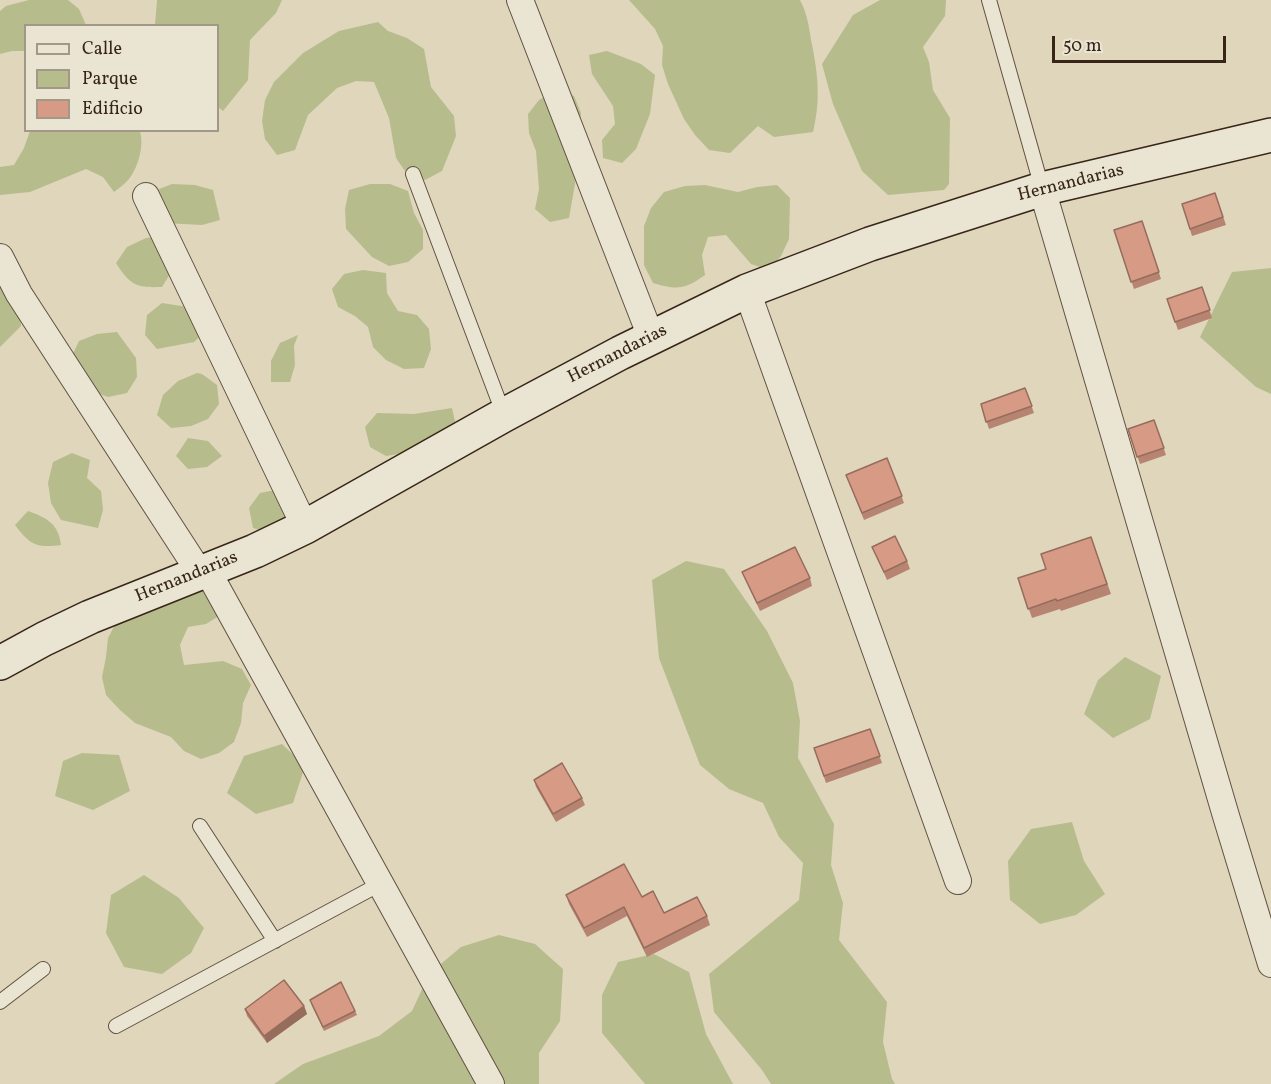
<!DOCTYPE html>
<style>
body{margin:0}
#map{position:relative;width:1271px;height:1084px;overflow:hidden;background:#dfd6bc;font-family:Vollkorn,serif}
canvas{display:block}
.legend{position:absolute;left:24px;top:24px;width:195px;height:108px;box-sizing:border-box;background:#eae4d3;border:2px solid #a29888;margin:0;padding:8px 10px;list-style:none;font-size:18px;color:#372518}
.legend li{display:flex;align-items:center;gap:12px;height:30px}
.legend b{width:30px;border:2px solid #a29888}
.scale{position:absolute;left:1052px;top:36px;width:174px;height:27px;box-sizing:border-box;border:3px solid #372518;border-top:0;padding-left:8px;font-size:18px;line-height:21px;white-space:nowrap;color:#372518;-webkit-text-stroke:4px #eae4d3;paint-order:stroke}
</style>
<div id="map">
<canvas width="1271" height="1084"></canvas>
<ul class="legend">
<li><b style="height:8px;background:#eae4d3"></b>Calle</li>
<li><b style="height:16px;background:#b7bc8d"></b>Parque</li>
<li><b style="height:16px;background:#d69a85"></b>Edificio</li>
</ul>
<div class="scale">50 m</div>
</div>
<script>
const ctx = document.querySelector('canvas').getContext('2d');
ctx.lineJoin = 'round';
function fill(path, color) {
  ctx.fillStyle = color;
  ctx.fill(path, 'evenodd');
}
function strokePath(path, color, width, dash) {
  ctx.strokeStyle = color;
  ctx.lineWidth = width;
  ctx.lineCap = dash ? 'butt' : 'round';
  ctx.setLineDash(dash || []);
  ctx.stroke(path);
}
function label(font, color, halo, rows, align = 'center') {
  ctx.font = font + ' Vollkorn,serif';
  ctx.lineWidth = 5;
  ctx.setLineDash([]);
  ctx.textBaseline = 'middle';
  ctx.strokeStyle = halo;
  ctx.fillStyle = color;
  for (const [text, x, y, turn = 0] of rows) {
    ctx.save();
    ctx.translate(x, y);
    ctx.rotate((+turn || 0) * Math.PI / 180);
    ctx.textAlign = isNaN(turn) ? turn : align;
    if (halo) ctx.strokeText(text, 0, 0);
    ctx.fillText(text, 0, 0);
    ctx.restore();
  }
}
const green = new Path2D(`
 M29 0H68L79 9 86 25 26 26 25 51H12L0 54V11L6 6Z
 M157 0H282L276 13 250 40 248 80 223 111 218 107V26L155 25Z
 M629 0H800C807 13 809 26 811 40 818 73 821 99 813 132L774 137 758 126 730 153 709 150 695 135 684 119 668 84 662 65 663 46 655 29Z
 M880 0H946L945 16 923 47 929 62 933 90 950 118 949 184 944 190 888 195 862 171 833 104 822 64 853 15Z
 M378 22 388 31 407 38 424 49 431 87 454 116 456 136 442 171 425 180 407 174 396 158 389 118 374 82 356 81 337 88 308 115 295 150 277 155 265 139 262 121 265 100 274 82 303 53 339 31Z
 M607 51 641 64 655 75 650 114 636 149 622 163 603 158 602 140 615 124 613 106 592 74 589 55Z
 M556 90 574 96 581 113 576 178 569 218 550 222 535 209 539 189 536 151 529 133 528 114 539 100Z
 M30 131H140C144 145 139 166 129 179 125 184 119 188 114 192L103 177 86 169 30 192 0 195V167L14 165 24 148Z
 M172 184 195 185 213 190 220 220 202 225 164 223 154 191Z
 M370 184H390L408 191 414 213 423 230V249L408 262 389 266 372 257 346 229 345 209 349 190Z
 M705 185 738 192 757 187 777 185 790 198 789 239 781 256 769 270 751 264 726 235 708 237 702 255 705 275C684 290 677 290 653 283L644 265V226L651 208 664 192 685 186Z
 M167 235 173 269 162 287C136 288 130 285 116 263L127 247 146 238Z
 M1271 268V394L1256 387 1200 337 1232 272Z
 M363 270 386 273 387 293 398 311 417 315 429 329 431 349 424 368 404 369 386 360 373 347 368 327 355 316 338 307 332 289 344 274Z
 M0 271 19 307 21 326 0 347Z
 M162 303 201 309 214 324 194 342 157 349 145 335 147 315Z
 M117 332 136 358 137 377 127 393 108 397 91 391 71 358 79 341 97 334Z
 M298 335 294 346 295 365 290 382H271V361L280 343Z
 M197 373 202 374 217 385 219 404 208 419 191 426 171 428 157 415 163 395 178 381Z
 M452 408 456 426 405 453 386 456 370 447 365 427 377 413 414 414Z
 M188 438 208 441 222 456 207 467 188 469 176 456Z
 M72 453 90 460 87 478 101 491 103 510 98 528 61 520 51 503 48 483 53 462Z
 M294 477 305 494 301 513 271 533 253 528 249 508 260 493 281 489Z
 M28 511C47 518 58 523 61 545 36 548 30 545 15 525Z
 M686 561 724 569 767 631 793 683 800 721 798 758 834 824 831 865 843 903 839 940 887 1002 883 1042 892 1079 895 1084H771L762 1070 714 1012 709 974 799 900 803 863 779 837 763 803 729 789 700 765 659 658 652 580Z
 M219 580 222 614 206 624 188 627 180 645 184 665 223 661 242 669 251 685 243 703 241 723 234 742 219 753 201 759 184 751 171 737 135 723 120 710 106 695 102 677 106 657 108 638 118 619Z
 M1125 657 1161 676 1150 719 1113 738 1084 714 1098 680Z
 M282 744 305 766 293 803 256 814 227 793 244 756Z
 M82 753 119 755 130 791 93 810 55 796 63 761Z
 M1072 822 1084 861 1105 894 1076 915 1040 924 1010 900 1008 861 1031 829Z
 M144 875 179 898 204 928 191 953 162 974 124 967 106 933 111 895Z
 M499 935 535 944 563 969 560 1021 539 1053V1084H274L303 1064 379 1036 412 1011 429 974 461 947Z
 M654 954 689 972 706 1034 733 1084H645L602 1033V995L618 962Z`);
const lane = new Path2D(`
 M989 0 1042 188
 M413 174 504 415
 M200 826 275 941
 M0 1002 43 969
 M116 1026 380 884`);
const street = new Path2D(`
 M520 0 651 337
 M1042 189 1226 816 1271 964
 M146 196 305 527
 M0 257 19 294 200 573
 M747 291 958 881
 M207 570 491 1084`);
const secondary = new Path2D(`
 M0 663 44 639 90 617 255 551 305 527 504 415 620 353 747 291 870 244 1042 189 1271 135`);
const wall = new Path2D(`
 M1215 193 1226 225 1192 236 1182 204Z
 M1142 221 1161 279 1134 289 1114 230Z
 M1202 287 1212 318 1178 330 1167 299Z
 M1025 388 1034 413 989 429 981 404Z
 M1154 420 1166 455 1140 464 1128 429Z
 M887 458 904 503 864 520 846 475Z
 M1091 537 1111 594 1061 611 1060 609 1032 618 1018 578 1046 569Z
 M872 547 907 561 910 569 887 580Z
 M742 572 810 578 812 586 760 611Z
 M870 729 882 763 826 783 814 748Z
 M534 780 582 798 585 805 556 822 536 787Z
 M566 895 642 897 664 913 707 916 710 925 647 957 627 916 587 937 569 904Z
 M311 1004 355 1011 357 1015 324 1031Z
 M304 1006 307 1014 267 1043 247 1016 245 1009Z`);
const shadedWall = new Path2D(`
 M304 1006 307 1014 267 1043 264 1036Z`);
const building = new Path2D(`
 M1215 193 1223 217 1190 229 1182 204Z
 M1142 221 1159 272 1131 282 1114 230Z
 M1202 287 1210 310 1175 322 1167 299Z
 M1025 388 1032 406 986 422 981 404Z
 M1154 420 1164 448 1137 457 1128 429Z
 M887 458 902 496 862 513 846 475Z
 M895 536 907 561 884 572 872 547Z
 M1091 537 1107 584 1057 601 1056 599 1028 609 1018 578 1046 569 1041 554Z
 M795 547 810 578 757 603 742 572Z
 M870 729 880 756 824 776 814 748Z
 M562 763 582 798 553 814 534 780Z
 M624 864 642 897 653 891 664 913 697 897 707 916 644 948 624 907 584 928 566 895Z
 M284 980 304 1006 264 1036 245 1009Z
 M341 982 355 1011 323 1027 310 1000Z`);
const streetNames = [
 ["Hernandarias",1071,184,-14],
 ["Hernandarias",618,355,-27],
 ["Hernandarias",187,578,-22]
];
fill(green, '#b7bc8d');
strokePath(lane, '#615141', 16);
strokePath(street, '#615141', 28);
strokePath(secondary, '#372518', 36);
strokePath(lane, '#eae4d3', 14);
strokePath(street, '#eae4d3', 26);
strokePath(secondary, '#eae4d3', 33);
fill(wall, '#b88472');
fill(shadedWall, '#966c5d');
fill(building, '#d69a85');
strokePath(building, '#966c5d', 1.5);
label('18px', '#372518', '#eae4d3', streetNames);
</script>
